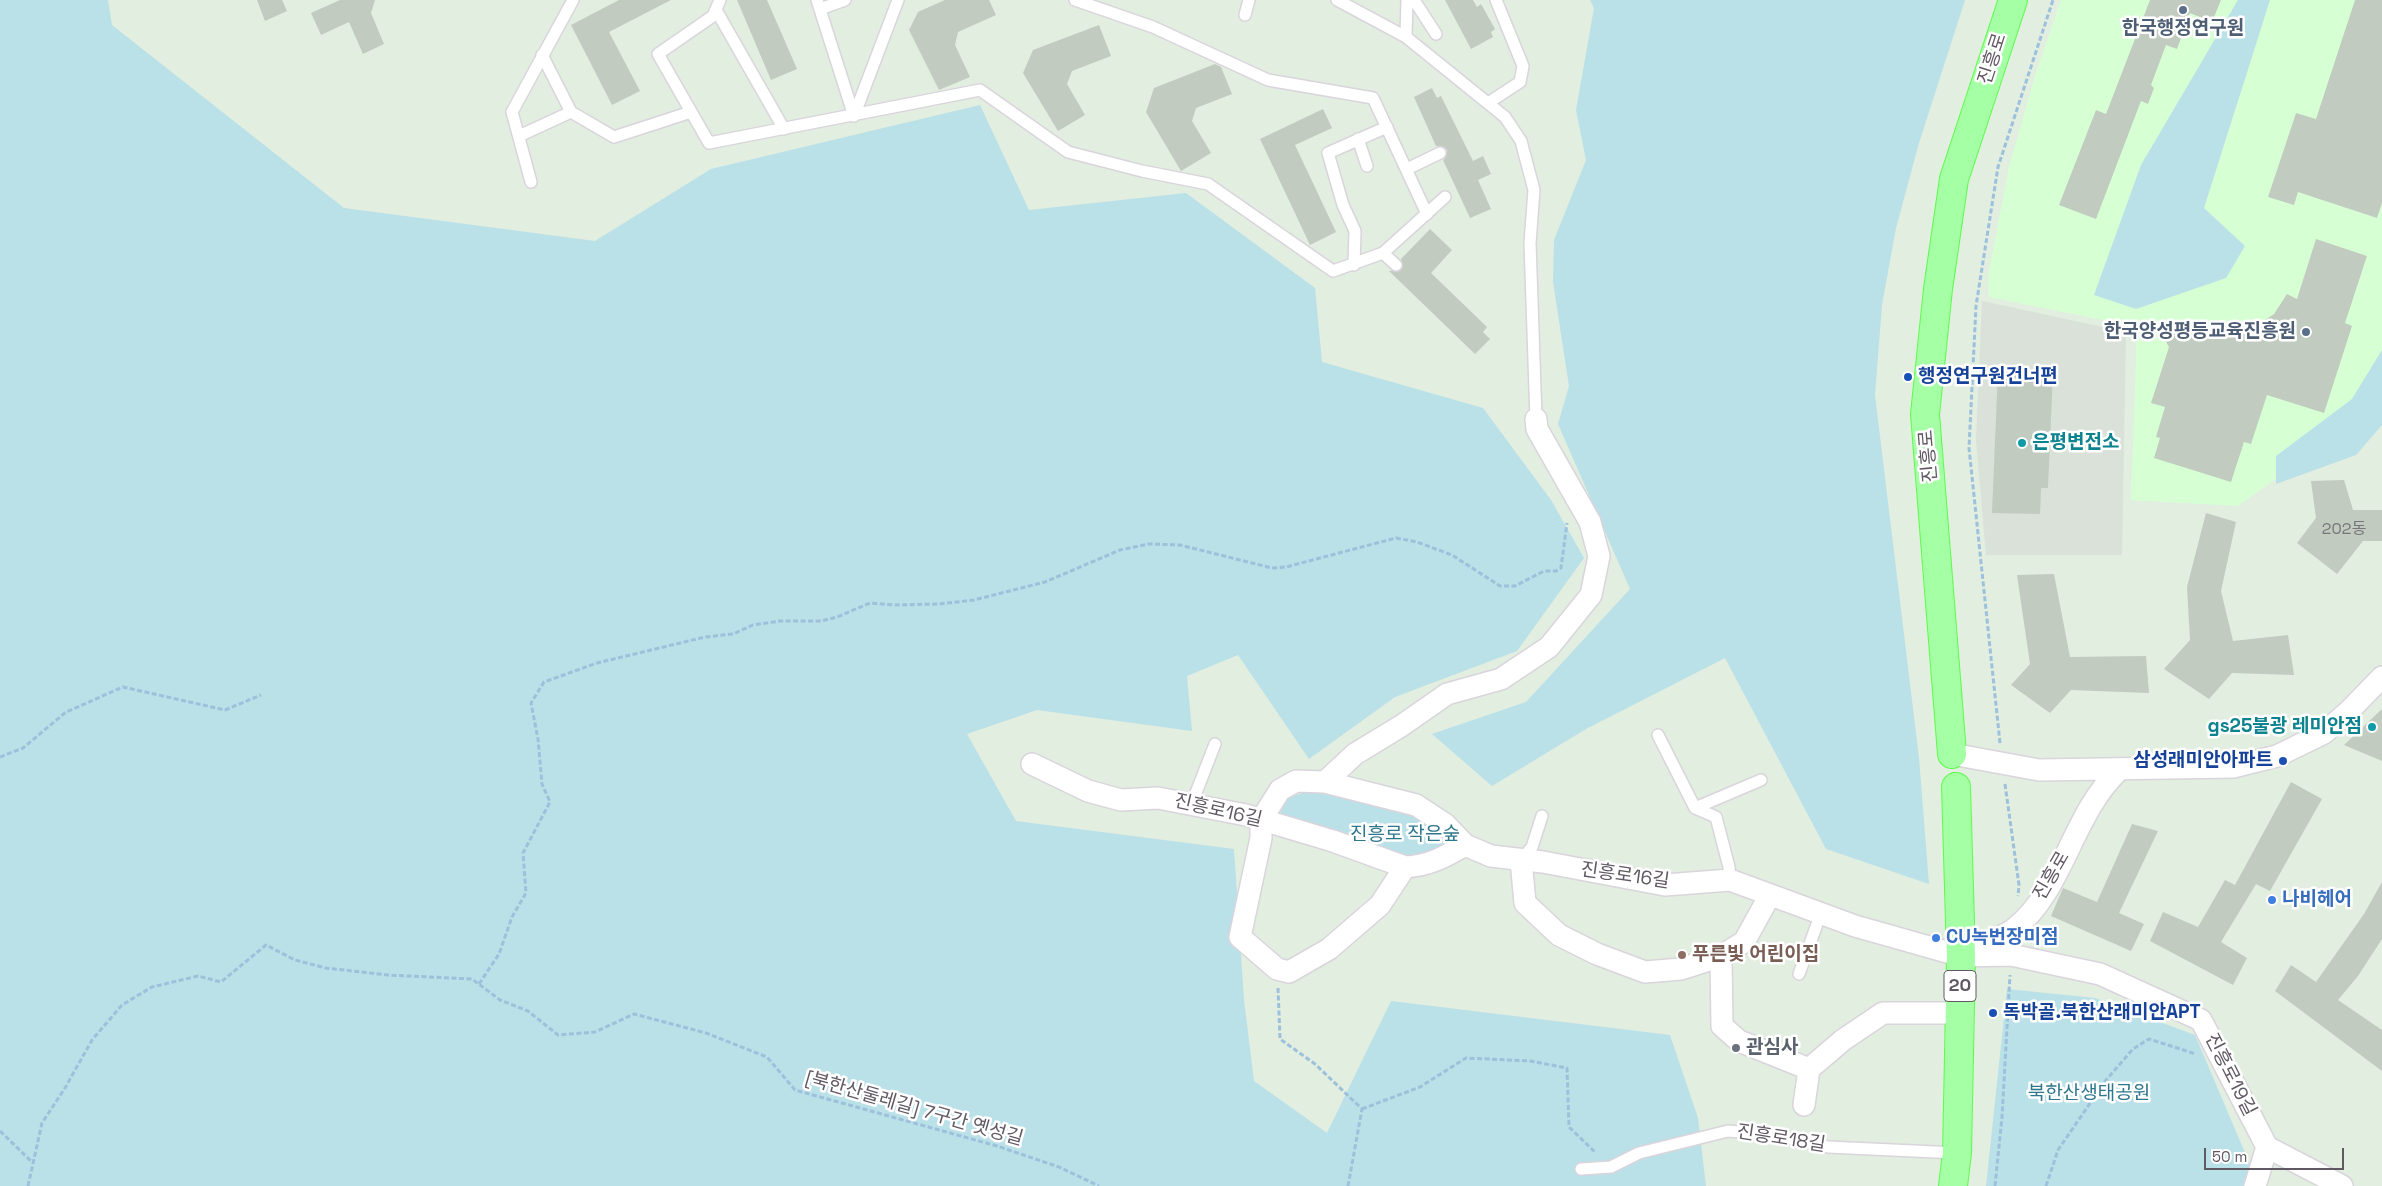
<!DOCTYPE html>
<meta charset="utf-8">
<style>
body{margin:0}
#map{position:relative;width:2382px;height:1186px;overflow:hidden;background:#e1eee0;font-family:"Space Grotesk",sans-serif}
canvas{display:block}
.scale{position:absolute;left:2204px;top:1148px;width:140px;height:22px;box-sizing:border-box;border:2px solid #605963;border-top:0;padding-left:6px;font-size:15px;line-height:18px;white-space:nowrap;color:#605963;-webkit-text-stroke:4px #fff;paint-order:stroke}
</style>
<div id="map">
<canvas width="2382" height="1186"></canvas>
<div class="scale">50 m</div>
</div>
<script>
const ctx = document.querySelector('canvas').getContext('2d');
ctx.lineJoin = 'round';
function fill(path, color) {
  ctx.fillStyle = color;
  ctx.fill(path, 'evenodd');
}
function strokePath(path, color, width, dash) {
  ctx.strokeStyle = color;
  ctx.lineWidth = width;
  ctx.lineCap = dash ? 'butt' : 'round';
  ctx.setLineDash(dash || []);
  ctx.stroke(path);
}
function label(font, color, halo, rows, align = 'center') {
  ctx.font = font + ' "Space Grotesk","Noto Sans KR",sans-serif';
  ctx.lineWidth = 5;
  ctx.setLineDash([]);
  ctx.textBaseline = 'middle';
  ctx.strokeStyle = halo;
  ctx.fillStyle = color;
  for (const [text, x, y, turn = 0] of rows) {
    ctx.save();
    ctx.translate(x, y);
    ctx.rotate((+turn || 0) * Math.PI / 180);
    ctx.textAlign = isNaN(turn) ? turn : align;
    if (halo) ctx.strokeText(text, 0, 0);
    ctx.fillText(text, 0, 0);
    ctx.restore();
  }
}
const commercial = new Path2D(`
 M2061 0H2382V373L2347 427 2238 506 2131 500 2137 327 1989 297 1988 277 2008 171 2035 76Z`);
const industrial = new Path2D(`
 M1982 301 2126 332 2122 555H1986L1976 440Z`);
const green = new Path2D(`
 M0 0H108L112 25 344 208 595 241 711 169 980 105 1029 210 1186 193 1315 288 1322 362 1483 408 1551 500 1584 558 1517 651 1395 697 1309 759 1238 655 1187 676 1192 731 1037 710 967 734 1016 821 1234 849 1244 1000 1254 1081 1327 1133 1391 1001 1670 1035 1698 1118 1706 1186H0Z
 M1590 0H1965L1919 143 1896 228 1882 305 1875 395 1919 758 1929 884 1826 849 1725 658 1586 729 1492 786 1432 734 1526 702 1630 589 1558 424 1569 386 1553 282 1554 240 1586 160 1576 110 1594 8Z
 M2238 0H2270L2204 208 2245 246 2226 278 2136 309 2094 295 2141 165Z
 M2382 350V425L2356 455 2276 484V456L2352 399Z
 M1308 791 1424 814 1453 840 1437 856 1405 862 1277 819 1288 798Z
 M2007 989 2095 998 2195 1035 2254 1174 2250 1186H1986Z`);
const building = new Path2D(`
 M257 0H282L287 11 265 21Z
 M340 0H375L371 13 384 44 363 54 349 22 321 35 311 13Z
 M619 0H671L609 32 640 91 612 105 571 25Z
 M737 0H767L797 69 771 80Z
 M945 0H989L996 15 958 32 955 45 970 77 939 90 909 30 918 12Z
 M1445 0H1473L1477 7 1481 4 1495 29 1491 32 1493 37 1471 49Z
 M2150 0H2221L2212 22 2190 13 2177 49 2166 45 2151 85 2154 88 2148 104 2141 101 2096 219 2059 205 2096 110 2106 114Z
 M2355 0H2382V203L2377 218 2298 192 2294 205 2268 197 2296 113 2316 119Z
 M1099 25 1111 56 1072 71 1067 84 1085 115 1058 131 1023 73 1033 50Z
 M1215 64 1221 67 1232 94 1196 108 1192 121 1211 153 1181 171 1146 112 1154 88Z
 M1432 88 1437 98 1441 96 1473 161 1483 156 1491 174 1478 180 1491 209 1470 218 1443 160 1446 157 1447 150 1444 147 1436 146 1414 97Z
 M1323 109 1332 128 1295 145 1336 232 1310 245 1260 139Z
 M1430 229 1452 250 1431 273 1487 327 1483 332 1490 339 1475 354 1389 271 1401 270 1403 266 1401 259Z
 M2316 239 2367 256 2345 323 2352 326 2324 413 2267 395 2251 444 2244 442 2231 482 2154 458 2160 438 2156 437 2165 407 2151 403 2169 347 2164 338 2166 330 2175 325 2220 339 2225 329 2257 325 2274 314 2287 294 2297 299Z
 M1998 370 2053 372 2048 488H2041L2040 514 1992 513Z
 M2344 480 2353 510H2382V541H2363L2337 574 2297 543 2316 518 2311 481Z
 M2206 513 2236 522 2221 591 2233 641 2288 635 2294 675 2232 673 2209 699 2164 669 2190 640 2187 587Z
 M2054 574 2070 657 2146 656 2149 693 2071 690 2050 713 2011 685 2030 664 2017 575Z
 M2382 709V761L2344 745Z
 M2291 782 2322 799 2270 891 2256 884 2221 942 2247 958 2233 985 2150 941 2163 912 2198 927 2225 880 2235 885Z
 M2132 824 2158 831 2119 913 2144 924 2131 951 2051 916 2063 888 2097 902Z
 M2382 882V939L2358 976 2338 1000 2382 1030V1071L2275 991 2291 965 2316 982 2364 914Z`);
const path = new Path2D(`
 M2000 743 1969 448 1976 306 1998 167 2053 0
 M0 757 23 748 66 712 123 687 225 710 261 695
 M2005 784 2019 885 2018 896
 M479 984 499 954 512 917 526 893 523 853 550 802 542 784 538 739 531 703 544 682 597 663 705 637 733 634 753 625 780 621H821L837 617 870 603 894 605 939 604 974 600 1045 582 1120 550 1149 544 1180 545 1272 568 1286 567 1396 538 1417 542 1452 555 1500 586H1515L1544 571H1556L1561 568 1567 523
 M1278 988 1280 1039 1315 1064 1362 1109 1348 1186
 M1362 1109 1420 1087 1466 1058 1530 1061 1567 1068 1569 1127 1596 1153
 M0 1131 33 1163
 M28 1186 42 1123 65 1088 92 1040 122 1005 152 987 198 976 221 982 266 945 295 960 326 968 388 975 472 979 500 1000 528 1011 558 1035 595 1032 634 1014 706 1033 767 1057 795 1090 997 1146 1059 1167 1099 1186
 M1995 1186 2002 1117 2010 975
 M2046 1186 2058 1150 2106 1080 2133 1049 2149 1039 2196 1054`);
const lane = new Path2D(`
 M720 0 713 16 658 54 709 143 980 90 1068 152 1142 171 1208 184 1333 271 1383 253 1445 197
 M817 0 854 116
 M1075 0 1153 27 1268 80 1373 98 1427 214
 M1337 0 1406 37 1505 117 1521 141 1534 190 1530 243 1536 419
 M1414 0 1436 34
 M820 9 845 0
 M716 10 784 129
 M1245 15 1249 0
 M1406 37 1407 0
 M542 55 571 112 614 137 691 112
 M1488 103 1520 82 1523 66 1496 0
 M854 116 898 0
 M519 136 571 112
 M1358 139 1367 166
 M1407 169 1440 153
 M531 182 512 112 573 0
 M1383 253 1396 265
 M1354 265 1355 231 1343 205 1328 153 1387 127
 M1658 735 1695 808 1716 817 1729 867 1730 880
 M1192 803 1215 744
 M1695 808 1761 780
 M1521 860 1532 847 1542 816
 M1799 974 1821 913
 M1581 1169 1611 1167 1639 1153 1728 1131 1775 1135 1828 1147 1957 1153`);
const street = new Path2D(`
 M1952 754 2039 770 2233 767 2277 756 2324 733 2348 712 2382 677
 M1032 764 1088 791 1121 800 1158 798 1246 815 1333 841 1405 867
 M1325 782 1355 754 1401 726 1447 694 1501 679 1549 647 1591 595 1599 556 1590 522 1537 429 1536 419
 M1465 845C1445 857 1428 866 1405 867L1380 905 1329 949 1289 972 1277 969 1240 937 1261 838V820L1280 790 1296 781 1325 782 1416 805 1445 824 1465 845 1491 856 1543 862 1665 885 1730 880 1855 926 1961 956 2011 955 2100 974 2201 1020 2267 1147 2342 1186
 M1521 860 1525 903 1559 935 1597 954 1645 972 1681 969 1721 956 1744 942 1770 895
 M1966 953C1981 946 2000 939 2014 929 2063 891 2072 815 2118 771
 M1721 956 1722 1026 1739 1041 1809 1069 1804 1105
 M1809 1069 1843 1040 1883 1013H1959
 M2255 1186 2267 1147`);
const primary = new Path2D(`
 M1952 754 1925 414 1938 289 1954 179 2013 0
 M1953 1186 1957 1153 1961 956 1956 787`);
const markers = [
 [2183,10,5,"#5c6f8a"],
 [2306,332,5,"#5c6f8a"],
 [1908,377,5,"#1a4fb4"],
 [2022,443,5,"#0f9aa8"],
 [2372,727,5,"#0f9aa8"],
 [2283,761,5,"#1a4fb4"],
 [2272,900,5,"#3f7fe0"],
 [1936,938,5,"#3f7fe0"],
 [1682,955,5,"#8d6e63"],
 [1993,1013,5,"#1a4fb4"],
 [1736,1048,5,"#6b7280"]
];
const numberNames = [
 ["202동",2344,530]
];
const shields = [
 [1960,986,32]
];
const shieldNames = [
 ["20",1960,986]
];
const serviceNames = [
 ["한국행정연구원",2183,29],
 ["한국양성평등교육진흥원",2296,332,"right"]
];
const streetNames = [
 ["진흥로",1993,59,-72],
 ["진흥로",1929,456,-95],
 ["진흥로16길",1218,811,13],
 ["진흥로16길",1625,876,8],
 ["진흥로",2052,876,-60],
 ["진흥로19길",2230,1075,63],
 ["[북한산둘레길] 7구간 옛성길",914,1109,16],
 ["진흥로18길",1781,1139,9]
];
const transitNames = [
 ["행정연구원건너편",1918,377],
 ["삼성래미안아파트",2273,761,"right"],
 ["독박골.북한산래미안APT",2003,1013]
];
const cultureNames = [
 ["은평변전소",2032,443],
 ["gs25불광 레미안점",2362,727,"right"]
];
const parkNames = [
 ["진흥로 작은숲",1405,835],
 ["북한산생태공원",2089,1094]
];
const shopNames = [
 ["나비헤어",2282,900],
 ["CU녹번장미점",1946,938]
];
const educationNames = [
 ["푸른빛 어린이집",1692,955]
];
const worshipNames = [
 ["관심사",1746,1048]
];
fill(commercial, '#d7ffd4');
fill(industrial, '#d9e1d8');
fill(green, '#bae0e8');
fill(building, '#c1cbc0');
strokePath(lane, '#dad4dc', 14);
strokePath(street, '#dad4dc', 24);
strokePath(primary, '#5efc4b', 30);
strokePath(path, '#9dc0db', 3, [5, 2.5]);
strokePath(lane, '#fff', 11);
strokePath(street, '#fff', 21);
strokePath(primary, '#a4ffa5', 28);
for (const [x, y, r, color] of markers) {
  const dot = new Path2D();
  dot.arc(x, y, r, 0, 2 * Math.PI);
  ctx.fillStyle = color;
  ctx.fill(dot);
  strokePath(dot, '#fff', 2);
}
label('16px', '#78767a', null, numberNames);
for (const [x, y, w] of shields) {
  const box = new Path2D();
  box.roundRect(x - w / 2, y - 15.5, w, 31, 4);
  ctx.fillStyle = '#fff';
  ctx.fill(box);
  strokePath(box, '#605963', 1);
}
label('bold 18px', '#605963', null, shieldNames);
label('bold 19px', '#4e5e75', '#fff', serviceNames);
label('19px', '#605963', '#fff', streetNames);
label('bold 19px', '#164399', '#fff', transitNames, 'left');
label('bold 19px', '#0d838f', '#fff', cultureNames, 'left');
label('19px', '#2f778c', '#fff', parkNames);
label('bold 19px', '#366cbe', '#fff', shopNames, 'left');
label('bold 19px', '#785e54', '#fff', educationNames, 'left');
label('bold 19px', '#5b616d', '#fff', worshipNames, 'left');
</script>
